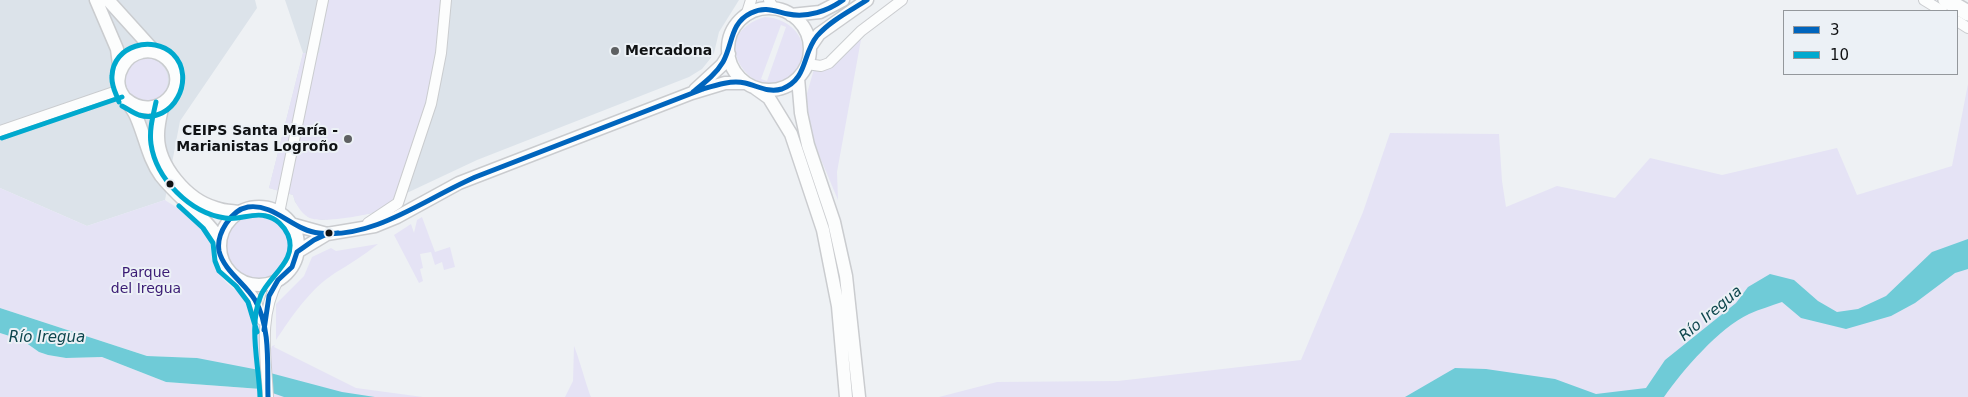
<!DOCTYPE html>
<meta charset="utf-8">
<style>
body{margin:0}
#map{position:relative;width:1968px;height:397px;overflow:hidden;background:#eef1f4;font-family:"DejaVu Sans",sans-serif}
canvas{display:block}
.legend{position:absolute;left:1783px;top:10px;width:175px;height:65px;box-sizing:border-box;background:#ecf1f6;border:1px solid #94989c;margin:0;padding:6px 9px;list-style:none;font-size:15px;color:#101214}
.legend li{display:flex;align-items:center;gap:10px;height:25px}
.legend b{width:25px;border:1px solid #94989c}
</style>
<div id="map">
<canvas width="1968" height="397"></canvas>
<ul class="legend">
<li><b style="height:6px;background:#0065bd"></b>3</li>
<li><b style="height:6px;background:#00a9ce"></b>10</li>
</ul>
</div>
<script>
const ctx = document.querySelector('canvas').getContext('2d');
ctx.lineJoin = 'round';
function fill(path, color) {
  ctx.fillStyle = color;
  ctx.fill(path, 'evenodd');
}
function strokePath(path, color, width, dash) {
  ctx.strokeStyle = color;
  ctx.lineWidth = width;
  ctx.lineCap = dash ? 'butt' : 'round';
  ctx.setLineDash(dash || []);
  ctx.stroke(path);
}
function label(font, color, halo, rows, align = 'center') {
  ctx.font = font + ' "DejaVu Sans",sans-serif';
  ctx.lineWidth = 4;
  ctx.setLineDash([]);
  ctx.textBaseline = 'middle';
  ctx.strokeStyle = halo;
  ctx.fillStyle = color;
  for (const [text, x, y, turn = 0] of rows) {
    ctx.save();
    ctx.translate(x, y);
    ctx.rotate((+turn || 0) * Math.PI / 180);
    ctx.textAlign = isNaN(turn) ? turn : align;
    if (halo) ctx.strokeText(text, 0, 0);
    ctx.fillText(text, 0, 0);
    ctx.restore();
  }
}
const built = new Path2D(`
 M0 0H255L257 8 180 121 165 200 87 226 0 188Z
 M285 0H440L441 5 443 0H739L719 32 714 53 710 59 702 69 689 77 477 160 394 199 383 209 374 213 322 220 308 217 295 202 293 195 269 188 303 53Z`);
const green = new Path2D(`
 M328 0H440L442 13 428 96 394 199C388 204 383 209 375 212 363 216 318 224 308 217 301 213 295 203 293 195L269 188 303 53H319Z
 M765 17C790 18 812 40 799 65 769 122 694 38 765 17ZM781 25 786 27 767 81 761 79Z
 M862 34 837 172 838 200 814 143 809 120 806 97 816 62 830 61Z
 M124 80a22 22 0 1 1 44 0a22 22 0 1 1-44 0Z
 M1968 84V397H939L997 382 1118 381 1301 360 1363 212 1390 133 1499 134 1502 181 1506 207 1557 186 1615 198 1650 158 1722 175 1837 148 1857 195 1952 166Z
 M0 188 87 226 165 200C180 210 201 220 208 238 213 250 211 263 219 274 235 296 251 291 258 324L267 323 270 352 272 346 275 345 274 347 356 388 423 397H0V333L22 340 39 352 48 355 66 358 102 357 166 382 260 389 197 358 147 356 0 308Z
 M225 246a33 33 0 1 1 66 0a33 33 0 1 1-66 0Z
 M422 217 435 252 450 247 455 267 444 270 442 262 435 265 431 252 420 254 423 268 420 269 423 281 419 283 394 235 411 224 414 233 417 220Z
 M378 244C364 255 350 264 335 273 310 289 292 316 276 340V304L304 276 312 257 331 248 336 251Z
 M574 346C578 355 589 394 591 397H565L573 381Z`);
const water = new Path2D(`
 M1968 239V269L1955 273 1915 303 1891 316 1846 329 1801 318 1782 302C1771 306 1760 309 1749 314 1719 328 1683 370 1664 397H1405L1455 368 1486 369 1555 379 1596 394 1646 388 1665 360 1736 303 1748 287 1770 274 1794 280 1818 301 1837 312 1858 309 1886 296 1932 252Z
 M0 308 147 356 197 358 259 370 342 392 375 397H284L261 389 166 382 102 357 66 358 48 355 39 352 22 340 0 333Z`);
const minor = new Path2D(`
 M769 0 774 9
 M1924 0 1942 11
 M746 16 751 0
 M1957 21 1968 28
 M807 64 821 66 829 63 861 31 902 0
 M0 131 120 90
 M279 213 323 0
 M368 223 398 203 431 104 441 53 446 0
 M241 281 255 299 262 320
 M268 397C266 356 258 318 278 280`);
const major = new Path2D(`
 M96 0 117 49 120 72
 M108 0 155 52
 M728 49a41 41 0 1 1 82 0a41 41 0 1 1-82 0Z
 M791 15 820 12 843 0
 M810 47 819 34 867 0
 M798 78 801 113 808 145 834 222 846 276 859 397
 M755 88 769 98 791 134 823 230 838 306 846 397
 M695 90 722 65 729 54
 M126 99C157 125 194 85 167 59 160 53 151 50 142 52 126 55 114 74 120 90 124 99 132 107 136 116 145 136 148 158 161 176 179 199 204 215 220 240
 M163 104C161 113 158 124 158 134 157 165 187 200 216 208 223 211 232 211 239 212
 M220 246a39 39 0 1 1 78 0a39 39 0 1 1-78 0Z
 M291 224 327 234 375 226 397 217 459 183 692 93 725 83H745
 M297 252 327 234`);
const highway = new Path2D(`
 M1946 0 1968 13`);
const bus1 = new Path2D(`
 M693 92C704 83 716 74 723 62 733 44 730 23 751 13 765 6 774 11 788 14 807 18 828 11 843 0
 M264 330 269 296 278 280 292 267 297 252 314 240 327 234 338 233
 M268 397C267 366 271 328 255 300 245 283 224 271 219 251 216 234 231 210 248 207 274 203 294 231 319 233 374 240 429 196 478 176L703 89C716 85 731 80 745 83 758 86 768 93 782 89 808 79 802 54 817 36 830 21 850 11 867 0`);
const bus2 = new Path2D(`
 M119 102C116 93 111 86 112 76 113 45 153 35 173 54 197 78 173 125 139 115 133 113 128 109 122 106
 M156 102C153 116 149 130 151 144 156 179 190 213 225 218 239 221 252 212 266 216 276 218 284 226 288 235 298 260 270 275 261 295 248 325 259 365 260 397
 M2 138 122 97
 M179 206 203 228 213 243 215 261 219 271 236 286 248 302 257 332`);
const markers = [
 [615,51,5,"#5e6062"],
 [348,139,5,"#5e6062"],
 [170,184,4.5,"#101214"],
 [329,233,4.5,"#101214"]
];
const poiNames = [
 ["Mercadona",625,51],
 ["CEIPS Santa María -",338,131,"right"],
 ["Marianistas Logroño",338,147,"right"]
];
const parkNames = [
 ["Parque",146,273],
 ["del Iregua",146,289]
];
const waterNames = [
 ["Río Iregua",1711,314,-40],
 ["Río Iregua",47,338]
];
fill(built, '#dce3ea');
fill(green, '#e5e3f5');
fill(water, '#6fcbd7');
strokePath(minor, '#cacccf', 12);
strokePath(major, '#cacccf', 15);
strokePath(highway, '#cacccf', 18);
strokePath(minor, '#fcfdfd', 10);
strokePath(major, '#fcfdfd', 12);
strokePath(highway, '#fcfdfd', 15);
strokePath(bus1, '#0065bd', 5);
strokePath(bus2, '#00a9ce', 5);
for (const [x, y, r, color] of markers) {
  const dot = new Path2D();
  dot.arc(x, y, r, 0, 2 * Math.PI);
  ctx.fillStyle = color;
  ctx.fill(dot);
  strokePath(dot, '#ecf1f6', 2);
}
label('bold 14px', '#101214', '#ecf1f6', poiNames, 'left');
label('14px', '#3a1b74', '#ecf1f6', parkNames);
label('italic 15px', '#0d464d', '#ecf1f6', waterNames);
</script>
